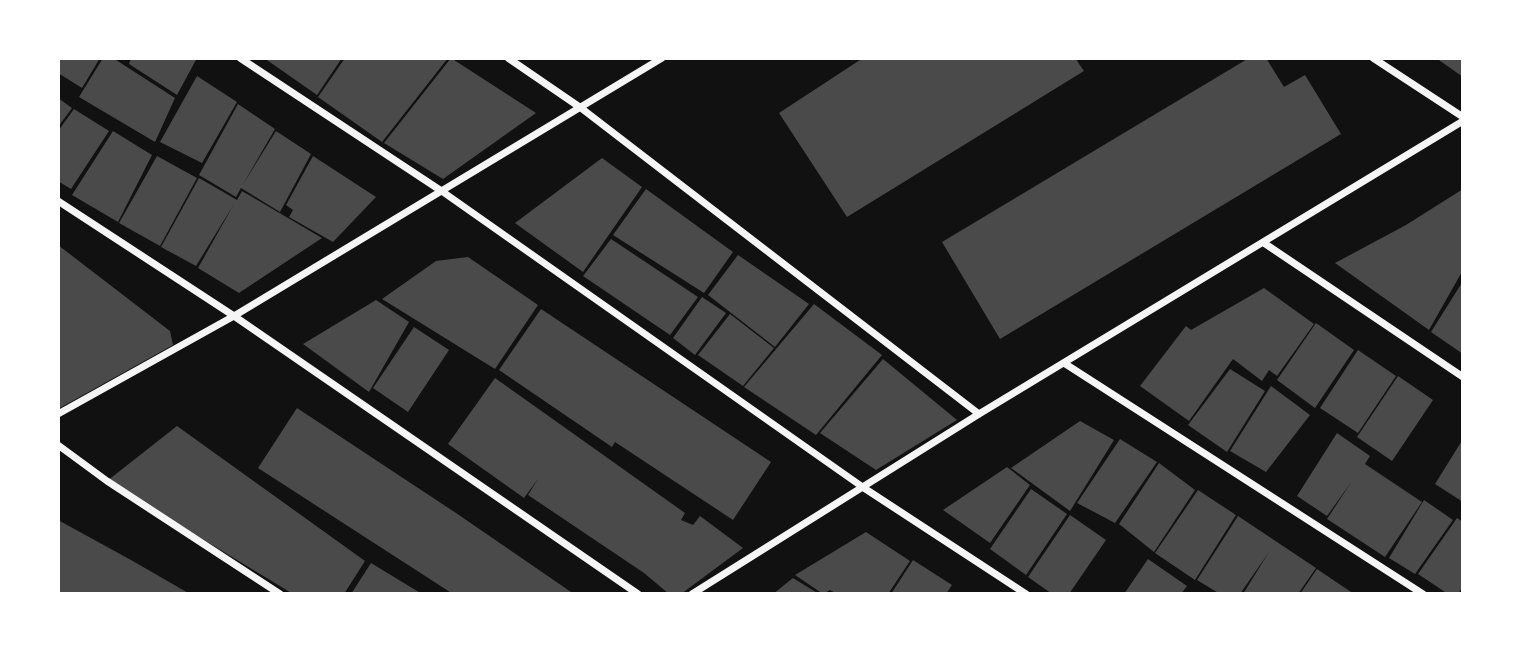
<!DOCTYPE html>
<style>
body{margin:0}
#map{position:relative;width:1521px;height:652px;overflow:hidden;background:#111;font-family:Signika,sans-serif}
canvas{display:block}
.frame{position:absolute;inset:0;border:60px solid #fff;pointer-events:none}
</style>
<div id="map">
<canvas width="1521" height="652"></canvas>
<div class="frame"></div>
</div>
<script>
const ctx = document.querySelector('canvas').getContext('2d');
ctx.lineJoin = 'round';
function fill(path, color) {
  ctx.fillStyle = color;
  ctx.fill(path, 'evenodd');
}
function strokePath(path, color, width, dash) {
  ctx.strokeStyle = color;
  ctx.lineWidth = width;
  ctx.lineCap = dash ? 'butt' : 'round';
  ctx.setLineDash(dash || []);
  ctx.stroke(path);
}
const building = new Path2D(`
 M58 58H100L82 88 58 73Z
 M103 58H113L175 98 155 142 79 97Z
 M131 58H197L177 95 129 64Z
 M264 58H342L317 95Z
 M345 58H448L382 142 318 97Z
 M451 58 536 113 443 179 384 143Z
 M863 58H1075L1084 71 847 217 779 113Z
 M1249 58H1266L1284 87 1305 75 1341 134 1000 339 942 242Z
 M1436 58H1463V77Z
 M197 76 237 102 202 163 160 142Z
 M58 98 72 108 58 127Z
 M238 104 275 129 242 186 276 131 311 154 280 212 241 188 236 197 199 175Z
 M74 109 109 131 71 189 58 181V131Z
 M113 131 152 155 118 222 72 195Z
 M157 156 197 178 160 246 119 223Z
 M313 156 376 197 333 242 289 217 293 210 286 205Z
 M602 158 642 187 583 272 515 223Z
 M199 178 237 200 242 191 322 238 239 293 198 268 234 204 196 266 161 247Z
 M646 189 733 252 704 293 613 235Z
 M1463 189V270L1429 330 1335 263 1406 225Z
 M611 239 698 297 670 335 583 276Z
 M58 245 170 331 173 345 58 409Z
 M738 255 809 304 775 347 708 295Z
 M468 257 538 305 495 369 382 299 436 261Z
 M1463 281V354L1431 332Z
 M1264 288 1314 324 1277 376 1269 370 1262 381 1233 359 1189 421 1140 386 1186 326 1191 330Z
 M702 297 726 313 695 355 673 338Z
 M376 300 409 322 369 392 303 344Z
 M814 304 882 355 816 435 744 387Z
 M541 309 771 462 733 520 615 442 612 447 499 370Z
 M730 314 774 348 743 386 698 355Z
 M1316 323 1354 350 1315 408 1277 380Z
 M414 327 449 350 408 412 373 388Z
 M1358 350 1396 376 1358 433 1320 408Z
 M883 359 957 420 876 470 820 433Z
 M1230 369 1265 391 1227 452 1188 425Z
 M1398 376 1433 400 1392 461 1357 437Z
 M495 378 685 513 681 520 693 525 700 516 743 548 681 594H669L644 573 528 495 538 479 524 498 448 444Z
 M1271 386 1310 415 1266 472 1230 451Z
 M297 408 456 513 574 594H461L457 592 453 594 258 468Z
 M1080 421 1114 440 1070 511 1011 468Z
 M177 426 365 561 344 594H293L107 481Z
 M1337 433 1370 456 1365 464 1422 502 1385 557 1327 519 1352 481 1327 516 1297 496Z
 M1120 439 1157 462 1115 523 1077 503Z
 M1463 439V502L1435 484Z
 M1159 463 1195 490 1154 552 1119 524Z
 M1007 467 1030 485 990 543 943 510Z
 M1031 489 1067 514 1026 575 990 549Z
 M1198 490 1236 515 1195 580 1155 553Z
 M1424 500 1453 520 1415 574 1389 558Z
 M1070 515 1106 540 1069 594H1052L1028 577Z
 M1238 516 1316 568 1298 594H1243L1269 552 1240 594H1220L1197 580Z
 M1457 518 1463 522V586L1458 594H1448L1418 574Z
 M58 520 131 560 190 594H58L60 587 58 585Z
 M866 532 910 561 888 594H837L830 590 823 594 795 575Z
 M1148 559 1187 586 1181 594H1124Z
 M913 560 952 585 946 594H891Z
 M371 563 422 594H351Z
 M1317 569 1354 594H1300Z
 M793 578 819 594H773Z`);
const minor = new Path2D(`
 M240 58 443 192 864 488 1026 594
 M508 58 581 108 979 414
 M1373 58 1463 117
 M58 201 234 316 638 594
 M1264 243 1463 377
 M1064 363 1423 594
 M58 414 234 316 662 58
 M58 445 107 481 280 594
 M692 594 979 414 1463 121`);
fill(building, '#4a4a4a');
strokePath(minor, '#f5f5f5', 7);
</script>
